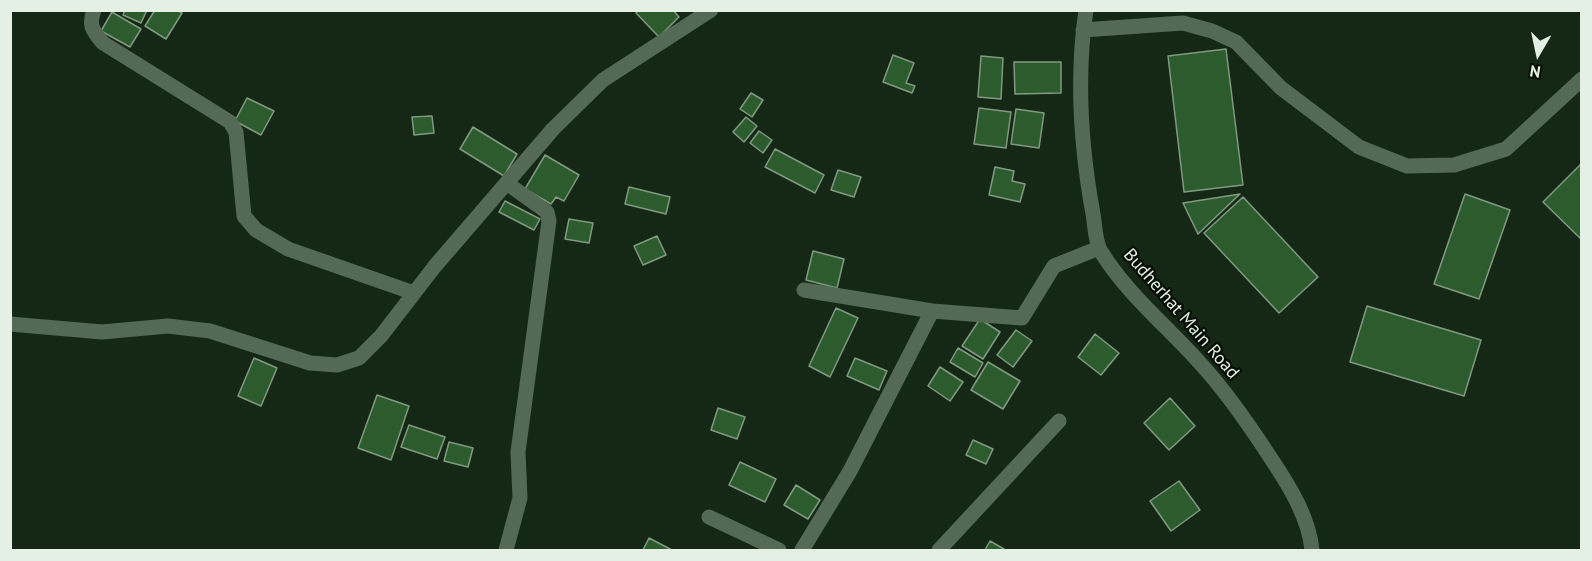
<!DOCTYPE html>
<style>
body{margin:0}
#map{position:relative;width:1592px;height:561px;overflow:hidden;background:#142815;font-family:"PT Sans",sans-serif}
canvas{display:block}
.frame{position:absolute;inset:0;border:12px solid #e4f0e3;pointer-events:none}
.north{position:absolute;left:1508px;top:24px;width:60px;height:60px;-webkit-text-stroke:4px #060e06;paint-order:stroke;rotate:189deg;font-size:16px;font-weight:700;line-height:24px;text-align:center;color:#e4f0e3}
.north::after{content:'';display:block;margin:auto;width:21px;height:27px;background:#e4f0e3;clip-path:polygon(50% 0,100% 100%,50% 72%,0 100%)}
</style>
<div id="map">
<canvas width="1592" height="561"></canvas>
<div class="frame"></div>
<div class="north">N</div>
</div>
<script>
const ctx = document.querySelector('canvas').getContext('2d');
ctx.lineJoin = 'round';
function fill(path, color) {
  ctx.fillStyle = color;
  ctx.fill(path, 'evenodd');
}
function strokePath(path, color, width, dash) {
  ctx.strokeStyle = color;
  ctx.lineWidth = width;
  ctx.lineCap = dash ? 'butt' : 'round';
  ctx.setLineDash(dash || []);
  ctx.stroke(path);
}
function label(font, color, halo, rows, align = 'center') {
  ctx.font = font + ' "PT Sans",sans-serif';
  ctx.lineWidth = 4.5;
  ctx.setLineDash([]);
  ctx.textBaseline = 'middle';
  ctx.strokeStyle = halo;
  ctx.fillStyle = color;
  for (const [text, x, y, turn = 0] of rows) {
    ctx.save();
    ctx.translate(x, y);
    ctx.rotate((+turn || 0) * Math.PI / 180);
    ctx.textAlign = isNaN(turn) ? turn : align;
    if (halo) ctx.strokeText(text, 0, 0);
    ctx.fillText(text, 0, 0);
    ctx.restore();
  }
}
const building = new Path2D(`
 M125 10H147L141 23 123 15Z
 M155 10H177L182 13 166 39 145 26Z
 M639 10H673L679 17 659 37 636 13Z
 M112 12 141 29 130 47 101 31Z
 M1226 49 1243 185 1184 192 1168 56Z
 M893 55 914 63 906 83 915 86 912 93 883 82Z
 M981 56 1003 58 1001 99 978 97Z
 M1014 62H1061V93L1015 94Z
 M751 93 763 100 752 117 740 109Z
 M247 98 274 111 261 135 235 121Z
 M979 108 1011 112 1006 148 974 144Z
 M1016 109 1044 113 1039 148 1011 144Z
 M432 116 434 133 414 135 412 117Z
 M746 117 757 126 744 142 733 132Z
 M473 127 517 154 504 176 460 149Z
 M759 131 772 140 763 153 750 143Z
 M775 149 824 175 815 193 765 167Z
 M545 155 579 175 564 201 556 197 551 204 525 189Z
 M1581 164H1582V240L1543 202Z
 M995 167 1014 171 1012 181 1025 184 1020 202 989 195Z
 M838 170 861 177 854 197 831 190Z
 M629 187 670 197 666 214 625 204Z
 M1240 194 1198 234 1183 203Z
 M1465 194 1510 210 1479 299 1434 284Z
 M1243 197 1318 277 1279 313 1204 233Z
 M505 201 540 219 534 230 499 212Z
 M569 219 593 223 589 243 565 239Z
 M657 236 666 255 643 265 634 246Z
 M813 251 844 259 837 288 806 280Z
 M1367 306 1481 340 1464 396 1350 362Z
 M836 308 858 318 830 377 809 366Z
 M980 319 1000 332 983 359 962 346Z
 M1016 330 1032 341 1013 367 997 355Z
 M1095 334 1119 353 1101 375 1078 357Z
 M958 348 983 363 975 377 950 362Z
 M254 358 277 368 261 406 238 396Z
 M855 358 887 371 879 390 847 376Z
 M988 362 1020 381 1003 409 971 390Z
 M940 367 963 382 950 401 928 386Z
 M377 395 409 406 391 460 358 448Z
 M1170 398 1195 426 1169 450 1144 423Z
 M718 408 745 417 737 439 711 430Z
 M409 425 445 437 437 459 401 447Z
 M973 440 993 449 986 464 966 455Z
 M449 442 473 448 468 467 444 461Z
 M740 462 776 479 765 502 729 485Z
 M1179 481 1200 510 1171 531 1150 501Z
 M796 485 820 500 808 519 784 505Z
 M649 538 672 550H643Z
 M990 541 1004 549 1003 550H985Z`);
const minor = new Path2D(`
 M94 10C88 26 93 31 103 43L230 122 236 132 244 216 256 230 288 249 414 293
 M1086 10C1076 77 1081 148 1093 214 1095 225 1095 240 1100 250 1126 293 1166 325 1199 362 1227 392 1250 426 1272 460 1290 487 1309 518 1312 550
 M1083 30 1183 23 1212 31 1236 42 1281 88 1359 147 1407 166 1454 165 1506 149 1582 79
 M804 290 932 311 1022 318 1054 266 1099 248
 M10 324 102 332 168 326 210 331 310 363 337 365 359 358 381 336 435 266 553 129 603 80 711 10
 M709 517 779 550
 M506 550 520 498 518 452 549 221 547 212 508 184
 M802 550 850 471 932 311
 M939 550 1059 421`);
const streetNames = [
 ["Budherhat Main Road",1181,314,49]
];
fill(building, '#2c5c2e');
strokePath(building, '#829981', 1.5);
strokePath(minor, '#556a55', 15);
label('18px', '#e4f0e3', '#060e06', streetNames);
</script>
